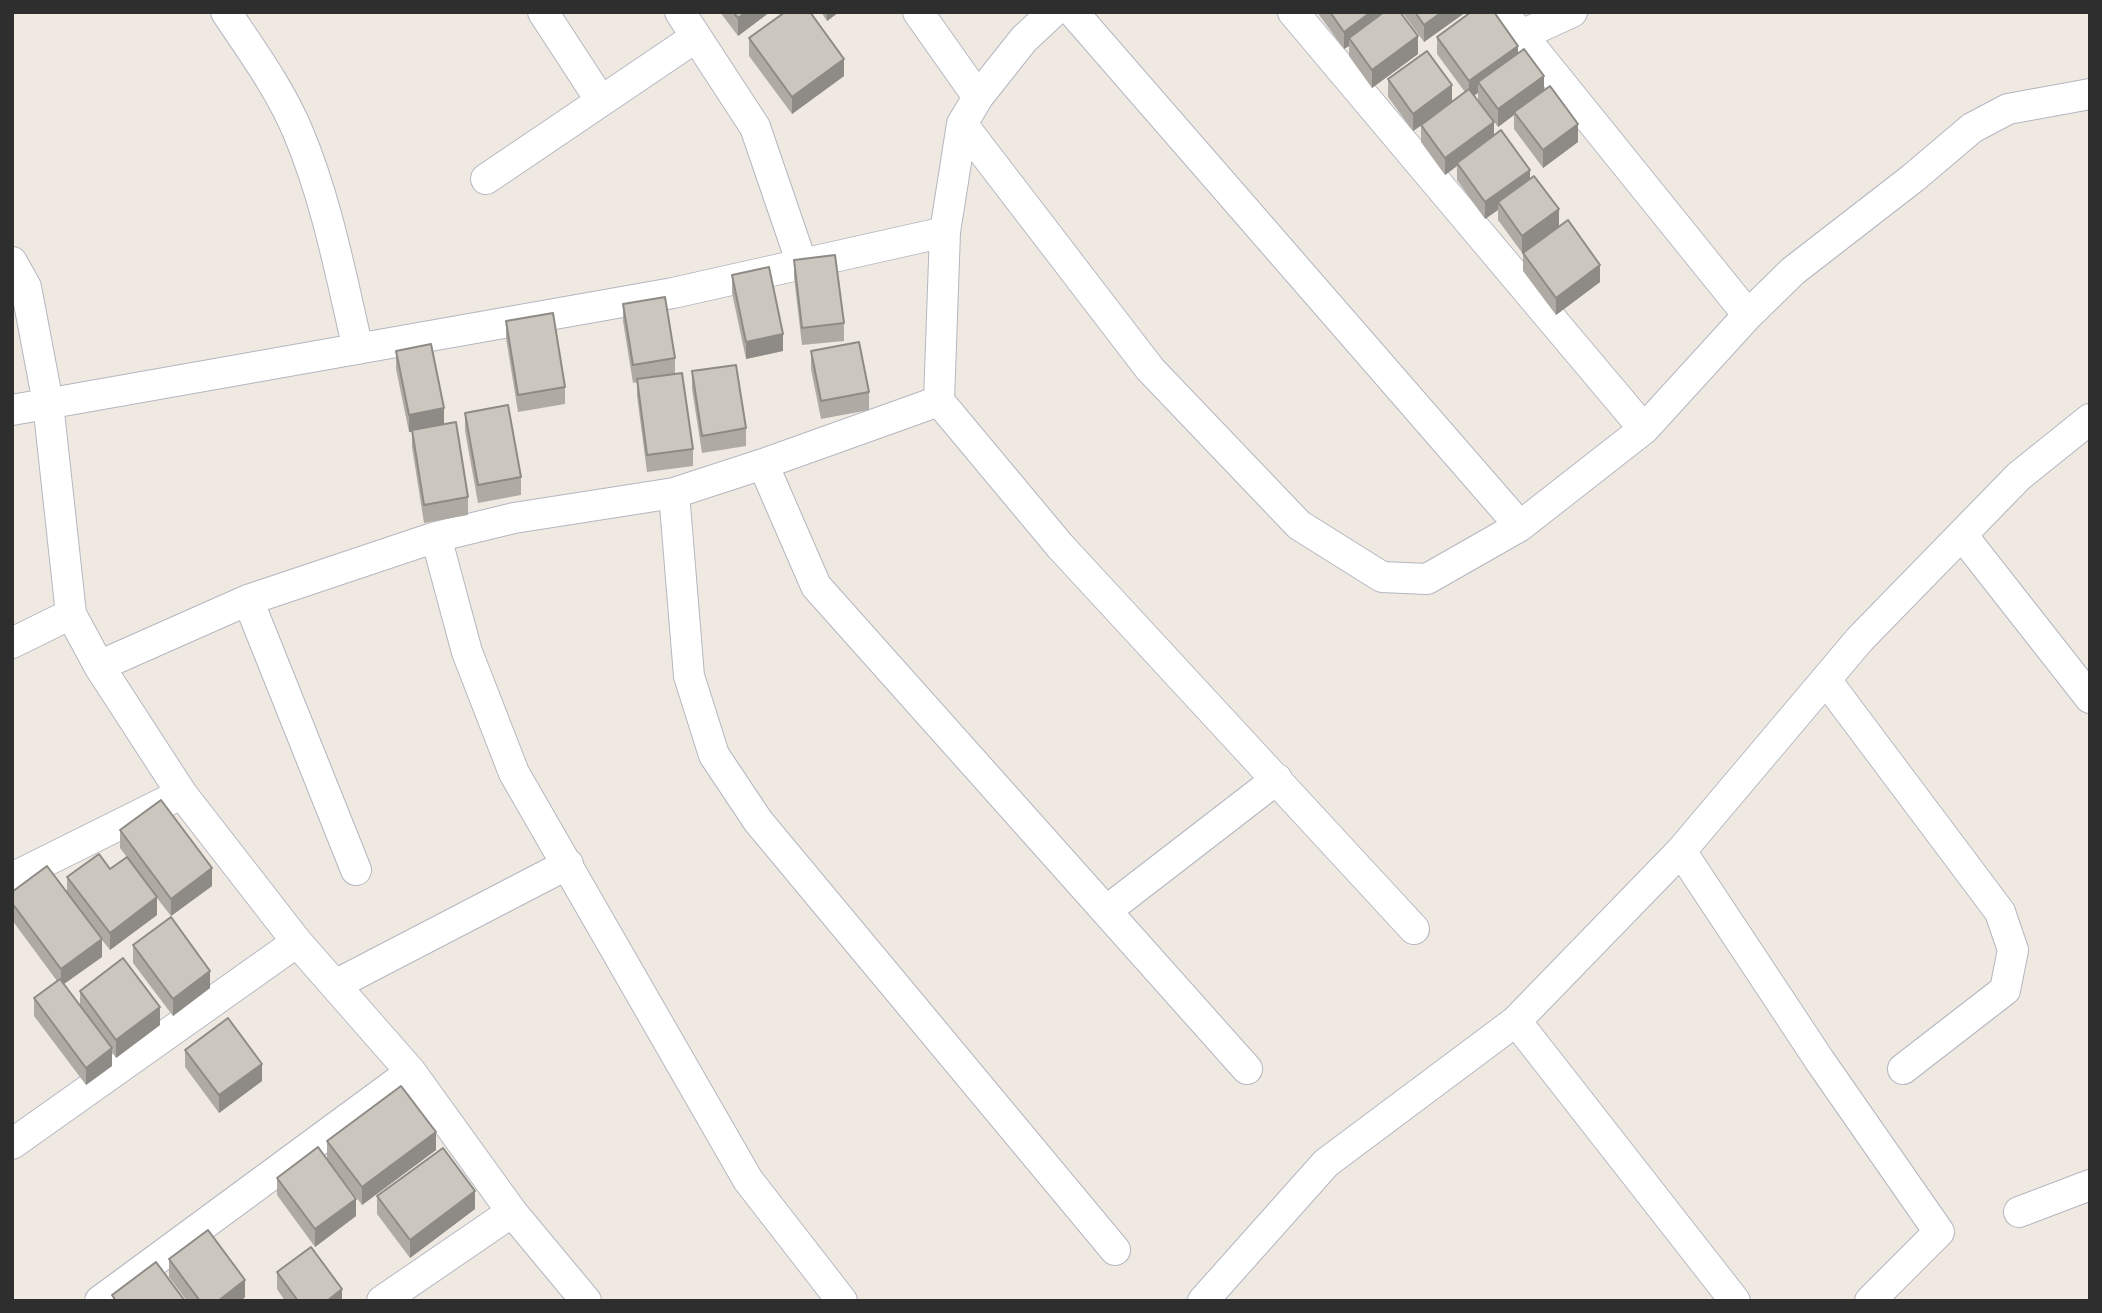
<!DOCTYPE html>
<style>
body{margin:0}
#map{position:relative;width:2102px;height:1313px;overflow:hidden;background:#efe9e1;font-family:Helvetica,sans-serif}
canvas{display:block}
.frame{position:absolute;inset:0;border:14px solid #2e2e2e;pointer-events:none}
</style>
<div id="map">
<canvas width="2102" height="1313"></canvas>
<div class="frame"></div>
</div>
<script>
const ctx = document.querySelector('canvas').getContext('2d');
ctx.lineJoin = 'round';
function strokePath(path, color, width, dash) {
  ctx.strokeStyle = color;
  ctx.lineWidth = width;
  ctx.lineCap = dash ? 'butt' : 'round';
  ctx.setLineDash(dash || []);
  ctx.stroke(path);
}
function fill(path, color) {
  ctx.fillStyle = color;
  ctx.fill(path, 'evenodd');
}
const street = new Path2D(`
 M226 12C252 51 280 89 298 132 327 201 341 276 358 349
 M543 12 601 101
 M680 12 755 127 802 264
 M918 12 978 97
 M1073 12 1520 526
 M1293 12 1644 429
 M1501 12 1522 35 1748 315
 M1522 35 1572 12
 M962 124 1150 369 1299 525 1382 577 1427 579 1520 526 1644 429 1748 315 1793 271 1913 178 1972 128 2008 109 2090 94
 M486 179 696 37
 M12 262 26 287 48 403 71 614
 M939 401 1060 546 1414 929
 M12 410 673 293 945 232
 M763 464 816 586 1247 1069
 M674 493 689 676 714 755 758 821 1115 1250
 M1962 535 2090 698
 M436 537 467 652 514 773 748 1180 842 1301
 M248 600 356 870
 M12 643 71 614 99 666 182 794 297 942 411 1072 512 1212 382 1301
 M99 666 248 600 436 537 514 518 674 493 763 464 939 401 945 232 962 124 978 97 1024 39 1053 12
 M1826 680 2000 912 2013 950 2005 990 1903 1069
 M1681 851 1820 1061 1939 1232 1870 1301
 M12 878 179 795
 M1106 911 1277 779
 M335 985 568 864
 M1516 1021 1735 1301
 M12 1144 297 942
 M512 1212 586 1301
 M2019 1212 2090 1185
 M100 1301 411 1072
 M1203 1301 1326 1163 1516 1021 1681 851 1860 639 2019 476 2090 419`);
const wall = new Path2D(`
 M720 12H770L738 36Z
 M821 12H839L827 21Z
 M1317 12H1400L1418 54 1372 88 1349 56V46L1344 49Z
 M1402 12H1466L1424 42Z
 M1437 37 1518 53 1578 142 1543 168 1514 129V115L1498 127 1478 100V93L1474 95 1494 136 1530 178 1559 226 1600 282 1556 315 1523 271V254L1498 220V210L1485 219 1457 180V166L1445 175 1421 142V126L1413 131 1388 97V79L1452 102 1465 92 1437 54Z
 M749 38 844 76 792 114 749 56Z
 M794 260 844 323V341L802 345 794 277Z
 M732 275 783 351 746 359 732 293Z
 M623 304 675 358V373L693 449V466L647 472 637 396V382L633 383 623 321Z
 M506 321 565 387V404L518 412 506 338Z
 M396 351 444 424 468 497V515L424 523 412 447V432H409L396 369Z
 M811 351 869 392V410L821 419 811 369Z
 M692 371 746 428V446L702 453 692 389Z
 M465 413 521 477V495L478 503 465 431Z
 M120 830 212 886 171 916 157 898V915L110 950 102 940V957L64 984 80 1006V991L160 1025 116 1058 112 1052V1066L86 1085 34 1016V998L57 981 12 920V892L67 893V877L110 869H136L120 848Z
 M133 945 210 988 173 1016 133 963Z
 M185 1050 262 1081 219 1113 185 1067Z
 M327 1141 436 1150 362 1205 327 1159Z
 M277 1178 356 1216 315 1247 277 1195Z
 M377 1196 475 1209 410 1258 377 1214Z
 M169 1259 245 1297 241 1301H187L169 1277Z
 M277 1272 342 1301H285L277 1289Z`);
const shadedWall = new Path2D(`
 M746 12H770L738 36V18Z
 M827 12H839L827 21Z
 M1371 12H1388L1349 38V46L1344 49V32Z
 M1442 12H1466L1424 42V25Z
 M1418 36V54L1372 88V70Z
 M1518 46V63L1478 82V93L1469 99V81Z
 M844 59V76L792 114V97Z
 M1544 76V93L1514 112V115L1498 127V109Z
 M1452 85V103L1413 131V114Z
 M1494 122V140L1457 163V166L1445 175V158Z
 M1578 124V142L1543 168V150Z
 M1530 170V187L1498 202V210L1485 219V202Z
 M1559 209V227L1522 254V236Z
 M1600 265V282L1556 315V298Z
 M783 334V351L746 359V342Z
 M444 408V425L409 432V415Z
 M212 868V886L171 916V899Z
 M157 897V915L110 950V933Z
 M102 939V957L61 986V969Z
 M210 971V988L173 1016V999Z
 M160 1007V1025L116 1058V1040Z
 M112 1048V1066L86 1085V1068Z
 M262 1064V1081L219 1113V1095Z
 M436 1132V1150L362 1205V1187Z
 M475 1191V1209L410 1258V1240Z
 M356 1199V1216L315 1247V1229Z
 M245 1280V1297L241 1301H218Z
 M342 1289V1301H327Z`);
const building = new Path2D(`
 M733 12H746L738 18Z
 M785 12H810L844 59 792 97 749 38Z
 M1330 12H1371L1344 32Z
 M1384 12H1400L1418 36 1372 70 1349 38Z
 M1415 12H1442L1424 25Z
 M1471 12H1494L1518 46 1469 81 1437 37Z
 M1524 49 1544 76 1498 109 1478 82Z
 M1427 51 1452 85 1413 114 1388 79Z
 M1550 86 1578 124 1543 150 1514 112Z
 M1469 89 1494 122 1445 158 1421 125Z
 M1501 130 1530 170 1485 202 1457 163Z
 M1534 176 1559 209 1522 236 1498 202Z
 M1568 220 1600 265 1556 298 1523 253Z
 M835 255 844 323 802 328 794 260Z
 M769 267 783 334 746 342 732 275Z
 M665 297 675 358 633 365 623 304Z
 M553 313 565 387 518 395 506 321Z
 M859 342 869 392 821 401 811 351Z
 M431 344 444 408 409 415 396 351Z
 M736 365 746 428 702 436 692 371Z
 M682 373 693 449 647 455 637 379Z
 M508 405 521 477 478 485 465 413Z
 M456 422 468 497 424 505 412 430Z
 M161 800 212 868 171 899 120 830Z
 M99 854 110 869 127 857 157 897 110 933 67 877Z
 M47 866 102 939 61 969 12 903V892Z
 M171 917 210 971 173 999 133 945Z
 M123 958 160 1007 116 1040 80 991Z
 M60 979 112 1048 86 1068 34 998Z
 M228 1018 262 1064 219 1095 185 1050Z
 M401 1086 436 1132 362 1187 327 1141Z
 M318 1147 356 1199 315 1229 277 1178Z
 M443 1148 475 1191 410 1240 377 1196Z
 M208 1230 245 1280 218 1301H200L169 1259Z
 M311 1247 342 1289 327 1301H298L277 1272Z
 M156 1262 185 1301H116L112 1295Z`);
strokePath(street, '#b4b7c1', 32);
strokePath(street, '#fff', 30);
fill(wall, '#afaba4');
fill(shadedWall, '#8e8b86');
fill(building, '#cbc7bf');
strokePath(building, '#8e8b86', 2);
</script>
